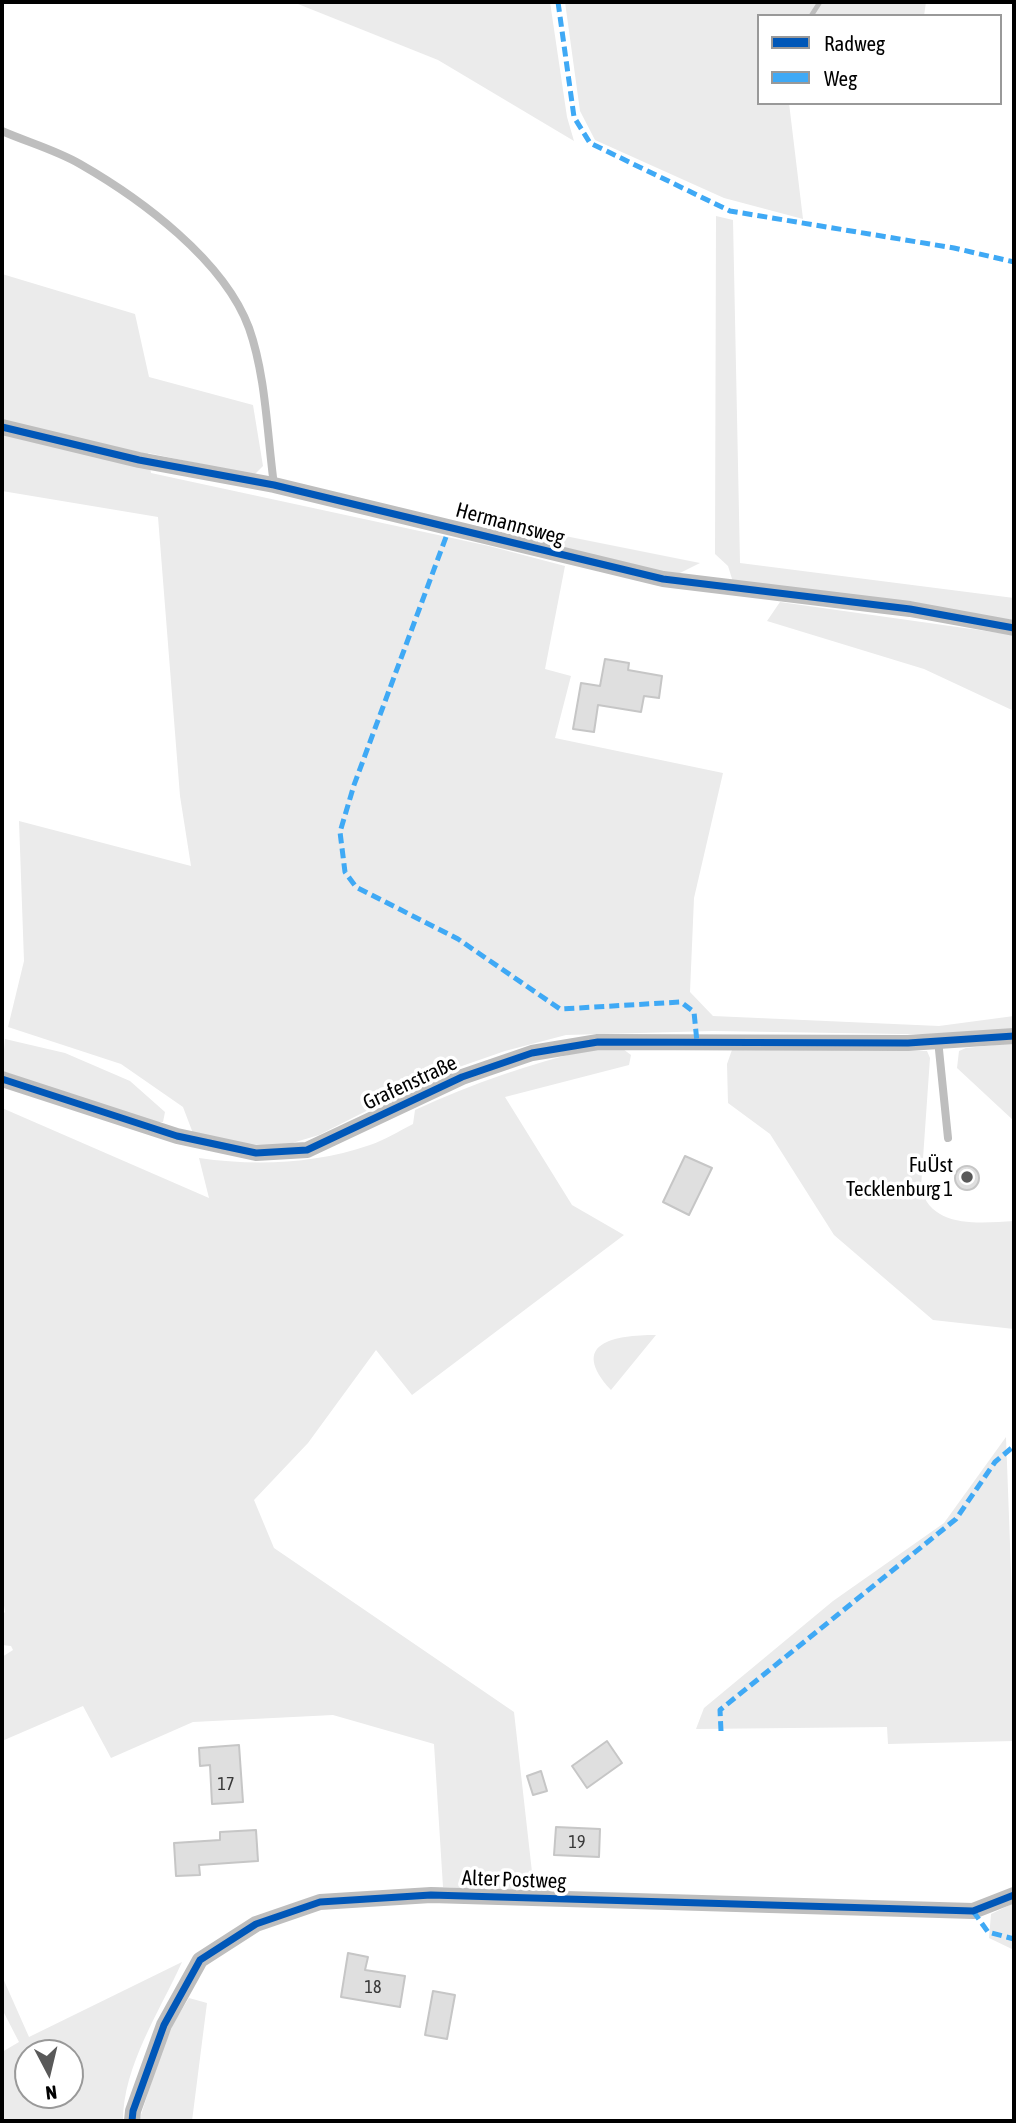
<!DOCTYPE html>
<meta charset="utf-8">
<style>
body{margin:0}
#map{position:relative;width:1016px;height:2123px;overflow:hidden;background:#fff;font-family:"Asap Condensed",sans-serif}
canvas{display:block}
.frame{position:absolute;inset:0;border:4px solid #000;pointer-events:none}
.legend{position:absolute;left:757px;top:14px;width:245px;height:91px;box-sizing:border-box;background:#fff;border:2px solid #999;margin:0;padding:9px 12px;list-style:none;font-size:21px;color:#000}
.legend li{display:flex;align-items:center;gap:14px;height:35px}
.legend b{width:35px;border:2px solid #999}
.north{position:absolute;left:14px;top:2039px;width:70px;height:70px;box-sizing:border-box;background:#fff;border:2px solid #999;border-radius:50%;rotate:173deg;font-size:19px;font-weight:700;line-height:28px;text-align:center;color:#000}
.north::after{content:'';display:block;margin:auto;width:24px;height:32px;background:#595959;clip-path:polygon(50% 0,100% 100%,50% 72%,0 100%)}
</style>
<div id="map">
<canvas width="1016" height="2123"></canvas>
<div class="frame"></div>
<ul class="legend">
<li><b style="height:9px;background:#0057b8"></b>Radweg</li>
<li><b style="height:9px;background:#3fa9f5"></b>Weg</li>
</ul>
<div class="north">N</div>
</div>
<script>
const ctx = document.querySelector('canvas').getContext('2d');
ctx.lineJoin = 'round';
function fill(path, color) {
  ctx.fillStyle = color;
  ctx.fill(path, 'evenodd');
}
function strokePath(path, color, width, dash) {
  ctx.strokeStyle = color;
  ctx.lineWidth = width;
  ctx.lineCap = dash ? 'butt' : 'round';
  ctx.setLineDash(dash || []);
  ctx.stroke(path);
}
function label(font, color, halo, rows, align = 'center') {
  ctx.font = font + ' "Asap Condensed",sans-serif';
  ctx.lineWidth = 7;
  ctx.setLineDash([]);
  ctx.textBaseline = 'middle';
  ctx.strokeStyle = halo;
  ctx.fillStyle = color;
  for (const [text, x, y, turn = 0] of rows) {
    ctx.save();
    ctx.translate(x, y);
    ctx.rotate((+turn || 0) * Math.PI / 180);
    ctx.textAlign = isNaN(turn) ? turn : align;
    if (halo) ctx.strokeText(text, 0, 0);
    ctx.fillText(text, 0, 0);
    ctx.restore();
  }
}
const green = new Path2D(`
 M293 2H550L567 117 574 141 438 60Z
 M565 2H926L924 16H759V103H789L803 219 724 198 595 140 580 111Z
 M716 216 733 220 740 563 1014 598V620L733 582 728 566 715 554Z
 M2 274 135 314 149 377 253 405 263 466 254 475 148 453 151 473 489 546 565 566 545 669 571 676 555 738 723 773 694 898 690 992 713 1016 939 1026 1014 1016V1030L962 1035 713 1031 566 1035 505 1051 439 1074 319 1135 282 1146 242 1144 194 1136 183 1107 121 1064 8 1027 24 961 19 821 191 866 180 796 158 517 2 491Z
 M550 533 700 563 678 574 656 572 522 539Z
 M780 602 1014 635V711L924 669 767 621Z
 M5 1039 65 1053 130 1081 165 1112 163 1122H150L2 1071Z
 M1014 1043V1121L957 1068 959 1051 966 1048Z
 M733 1047 927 1051 930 1058 921 1187C930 1229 980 1223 1014 1221V1329L933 1320 834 1235 770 1134 728 1103 727 1064Z
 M591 1049H623L631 1055 629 1065 505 1097 572 1205 624 1235 412 1395 376 1350 308 1443 254 1500 274 1548 514 1712 533 1881 522 1891 443 1887 434 1744 333 1715 193 1722 111 1758 83 1706 2 1741V1657L13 1650 11 1646 2 1645V1615L5 1612 2 1592V1108L209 1198 199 1158C255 1166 315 1164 370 1145 385 1140 399 1131 413 1124L415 1110C473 1083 530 1064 591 1049Z
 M656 1335 611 1390C568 1343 614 1335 656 1335Z
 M1006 1437 1014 1651V1741L888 1744 887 1727 696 1729 704 1708 833 1601 944 1523Z
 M1014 1903V1950L989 1938 991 1914Z
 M182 1962C160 2011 123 2066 123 2121H2V2052L19 2042 2 2009V1976L29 2037ZM70 2053V2095H28V2053Z
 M189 1998 207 2003 192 2121H139L161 2053 174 2022Z`);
const stream = new Path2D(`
 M811 16 820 2`);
const building = new Path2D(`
 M605 659 629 663 628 670 662 676 659 698 644 696 641 712 598 705 594 732 573 729 581 683 600 686Z
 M685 1156 712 1168 689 1215 663 1202Z
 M955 1178a12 12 0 1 1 24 0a12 12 0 1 1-24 0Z
 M607 1741 622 1763 587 1788 572 1766Z
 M239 1745 243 1802 212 1804 210 1765 200 1766 199 1748Z
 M541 1771 547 1791 533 1795 527 1776Z
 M556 1827 600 1829 599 1857 554 1855Z
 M256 1830 258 1861 199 1865 200 1875 176 1876 174 1843 220 1840V1832Z
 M348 1953 368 1957 365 1970 405 1976 400 2007 341 1997Z
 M433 1991 455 1995 447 2039 425 2035Z`);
const lane = new Path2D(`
 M2 131C27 142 56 150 80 164 141 199 224 260 249 328 266 376 267 434 274 485
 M938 1040 948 1138`);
const street = new Path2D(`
 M2 427 139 460 274 485 663 579 910 609 1014 628
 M2 1079 177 1136 256 1153 307 1150 462 1077 532 1053 598 1042 908 1043 1014 1036
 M132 2121 133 2111 164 2025 200 1960 256 1924 320 1902 431 1895 973 1911 1014 1895`);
const quiet = new Path2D(`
 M558 2 574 117 590 143 730 211 954 248 1014 262
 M446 537 354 785 340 832 345 872 356 887 458 939 560 1009 681 1002 694 1012 697 1042
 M721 1731 720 1710 956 1519 995 1462 1014 1446
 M973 1911 988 1932 1014 1939`);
const cycleway = new Path2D(`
 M2 427 139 460 274 485 663 579 910 609 1014 628
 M2 1079 177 1136 256 1153 307 1150 462 1077 532 1053 598 1042 908 1043 1014 1036
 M132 2121 133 2111 164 2025 200 1960 256 1924 320 1902 431 1895 973 1911 1014 1895`);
const markers = [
 [967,1177,7,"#595959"]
];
const numberNames = [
 ["17",226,1784],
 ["19",577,1842],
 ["18",373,1987]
];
const streetNames = [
 ["Hermannsweg",510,524,15],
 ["Grafenstraße",410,1083,-25],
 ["Alter Postweg",514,1880,2]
];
const poiNames = [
 ["FuÜst",953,1165],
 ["Tecklenburg 1",953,1189]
];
fill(green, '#ebebeb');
strokePath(stream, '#bebebe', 5);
fill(building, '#dfdfdf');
strokePath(building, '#c6c6c6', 2);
strokePath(lane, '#bebebe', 8);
strokePath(street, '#bebebe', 16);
strokePath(quiet, '#3fa9f5', 5, [10, 5]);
strokePath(cycleway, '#0057b8', 7);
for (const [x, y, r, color] of markers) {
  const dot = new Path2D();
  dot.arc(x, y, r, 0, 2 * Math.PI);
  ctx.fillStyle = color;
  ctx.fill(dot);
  strokePath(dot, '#fff', 2.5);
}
label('18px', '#383838', null, numberNames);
label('21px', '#000', '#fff', streetNames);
label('21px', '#000', '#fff', poiNames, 'right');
</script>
